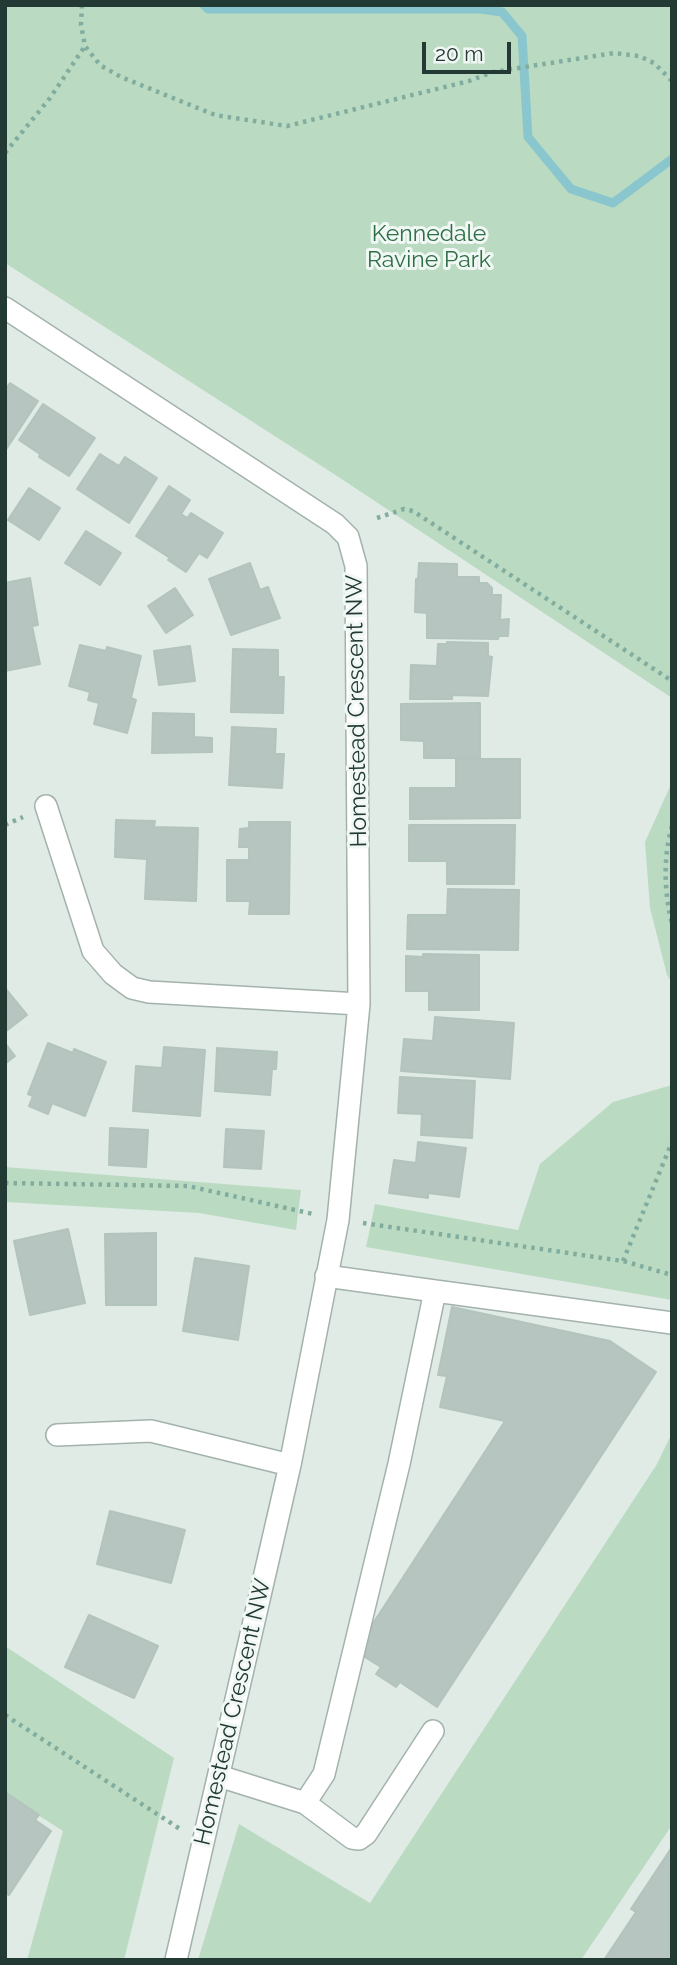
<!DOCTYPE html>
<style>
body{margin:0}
#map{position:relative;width:677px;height:1965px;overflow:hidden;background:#e0ebe6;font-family:Raleway,sans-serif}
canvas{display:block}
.frame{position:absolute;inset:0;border:7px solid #223a33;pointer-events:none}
.scale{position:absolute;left:422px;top:42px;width:89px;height:32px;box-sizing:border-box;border:4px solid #223a33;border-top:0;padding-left:9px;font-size:21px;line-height:24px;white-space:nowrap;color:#223a33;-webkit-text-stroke:5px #f1f7f4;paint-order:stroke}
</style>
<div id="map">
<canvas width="677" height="1965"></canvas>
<div class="frame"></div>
<div class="scale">20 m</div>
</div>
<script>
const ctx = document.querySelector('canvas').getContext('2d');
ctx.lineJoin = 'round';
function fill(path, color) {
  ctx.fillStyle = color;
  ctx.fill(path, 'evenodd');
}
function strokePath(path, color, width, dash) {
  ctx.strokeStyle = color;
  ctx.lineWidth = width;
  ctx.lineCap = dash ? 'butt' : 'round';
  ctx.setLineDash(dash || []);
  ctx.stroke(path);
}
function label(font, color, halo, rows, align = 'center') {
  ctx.font = font + ' Raleway,sans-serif';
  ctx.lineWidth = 6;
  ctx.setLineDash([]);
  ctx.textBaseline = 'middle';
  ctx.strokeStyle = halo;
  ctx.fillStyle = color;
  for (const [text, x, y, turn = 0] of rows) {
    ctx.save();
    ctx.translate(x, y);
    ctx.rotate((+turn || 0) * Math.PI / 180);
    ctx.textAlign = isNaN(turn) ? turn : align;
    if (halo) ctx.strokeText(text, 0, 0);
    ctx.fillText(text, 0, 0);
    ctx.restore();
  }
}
const green = new Path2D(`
 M5 5H672V698L337 476 5 263Z
 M672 782V983L667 975 650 908 645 842Z
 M672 1085V1300L366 1247 375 1204 518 1230 540 1164 613 1102Z
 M5 1167 301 1190 296 1230 199 1213 5 1202Z
 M672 1433V1825L581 1960H198L239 1824 370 1903 657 1464Z
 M5 1646 174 1758 124 1960H27L63 1831 5 1794Z`);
const stream = new Path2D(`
 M204 5 208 9H480L502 12 522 36 528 137 571 189 613 203 672 159`);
const building = new Path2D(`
 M10 383 38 401 5 451V390Z
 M43 404 95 438 69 476 39 457 40 454 19 440Z
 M100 454 119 466 125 457 157 478 129 523 77 489Z
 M169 486 190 500 181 514 187 518 191 513 223 533 207 558 199 553 186 572 168 560 170 558 136 536Z
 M29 488 60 508 39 540 8 520Z
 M86 531 121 553 100 585 65 563Z
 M250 563 260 590 268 587 280 618 231 635 209 579Z
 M419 563 457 564V577H479V583H487L492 588V595H501L500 620 509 619 508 636H499L498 639 427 638V613L415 612 416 579H418Z
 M30 578 38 625 32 626 40 664 5 671V583Z
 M175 588 193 615 166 633 148 606Z
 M447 642 488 643V656L492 657 488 696 452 695V699H410L411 665 437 666 438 644H447Z
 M80 645 106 651 107 647 141 656 131 698 136 700 127 733 94 724 99 703 88 700 90 692 69 686Z
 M190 646 195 681 159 685 154 651Z
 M233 649 278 650V677H284L283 713 231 712Z
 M480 703V758H424V741L401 740V704Z
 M153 713 194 714V737L212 738V752L152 753Z
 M232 727 276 729 275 754H284L282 788 229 785Z
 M456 759H520V818L410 819V788H456Z
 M116 820 155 821 154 827 198 828 196 901 145 899 147 859 115 857Z
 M249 822H290L289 914H249L250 901H227V860H249V847H239L240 829 249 828Z
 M409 825H515L514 884H447V861H409Z
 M448 889 519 890 518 950 407 949 408 915H447Z
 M423 954 479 955V1010H429V991H406V956L423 957Z
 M5 988 27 1015 5 1032Z
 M435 1017 514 1023 510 1079 401 1071 404 1039 433 1041Z
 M5 1043 15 1056 5 1064Z
 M48 1043 73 1053 74 1049 106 1062 85 1116 52 1103 48 1114 29 1106 33 1096 28 1094Z
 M164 1047 205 1050 200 1116 133 1111 136 1066 162 1068Z
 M217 1048 277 1052 276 1069H272L270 1095 215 1091Z
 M400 1077 475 1081 472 1138 421 1135 422 1114 398 1113Z
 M110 1128 148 1130 146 1167 109 1165Z
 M226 1129 264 1131 261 1169 224 1167Z
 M418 1142 466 1148 459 1197 428 1193V1198L389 1193 394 1160 416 1163Z
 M68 1229 85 1303 30 1315 14 1241Z
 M156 1233V1305H106L105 1234Z
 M195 1258 249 1266 238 1340 183 1331Z
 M452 1307 610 1341 656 1372 437 1707 400 1682 396 1687 376 1674 381 1667 355 1651 505 1421 440 1407 447 1376 438 1375Z
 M110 1511 185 1530 171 1583 97 1564Z
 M89 1615 158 1646 134 1698 65 1667Z
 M5 1792 39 1815 35 1820 51 1831 9 1895 5 1893Z
 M672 1847V1960H604L636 1912 631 1909Z`);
const path = new Path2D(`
 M82 5 81 25 85 46 100 65 121 77 215 115 287 126 469 81 493 72 614 53 639 56 654 63 672 81
 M5 153 50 98 85 46
 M377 518 404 509 413 511 672 681
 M5 825 23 817
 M672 826C663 857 664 892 672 924
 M5 1183 188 1186 313 1214
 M363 1223 623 1261 672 1275
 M623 1261 672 1142
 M5 1715 180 1829`);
const minor = new Path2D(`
 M5 308 335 524 348 537 356 566 359 1004 338 1220 290 1465 176 1960
 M46 806 93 951 113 974 132 988 149 992 359 1004
 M435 1291 672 1323
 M57 1435 151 1431 290 1465
 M219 1776 305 1803 352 1838 359 1839 366 1834 433 1731
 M305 1803 324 1774 399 1464 435 1291 326 1276`);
const parkNames = [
 ["Kennedale",429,234],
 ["Ravine Park",429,260]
];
const streetNames = [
 ["Homestead Crescent NW",357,711,-91],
 ["Homestead Crescent NW",233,1712,-77]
];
fill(green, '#badbc2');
strokePath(stream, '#8ac6ce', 9);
fill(building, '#b6c5bf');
strokePath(building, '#b3c4bc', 2);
strokePath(minor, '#a3b2ad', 24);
strokePath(path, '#82ad9e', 4.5, [3.5, 5]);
strokePath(minor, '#fff', 21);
label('23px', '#2d7045', '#f1f7f4', parkNames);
label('23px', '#223a33', '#f1f7f4', streetNames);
</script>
